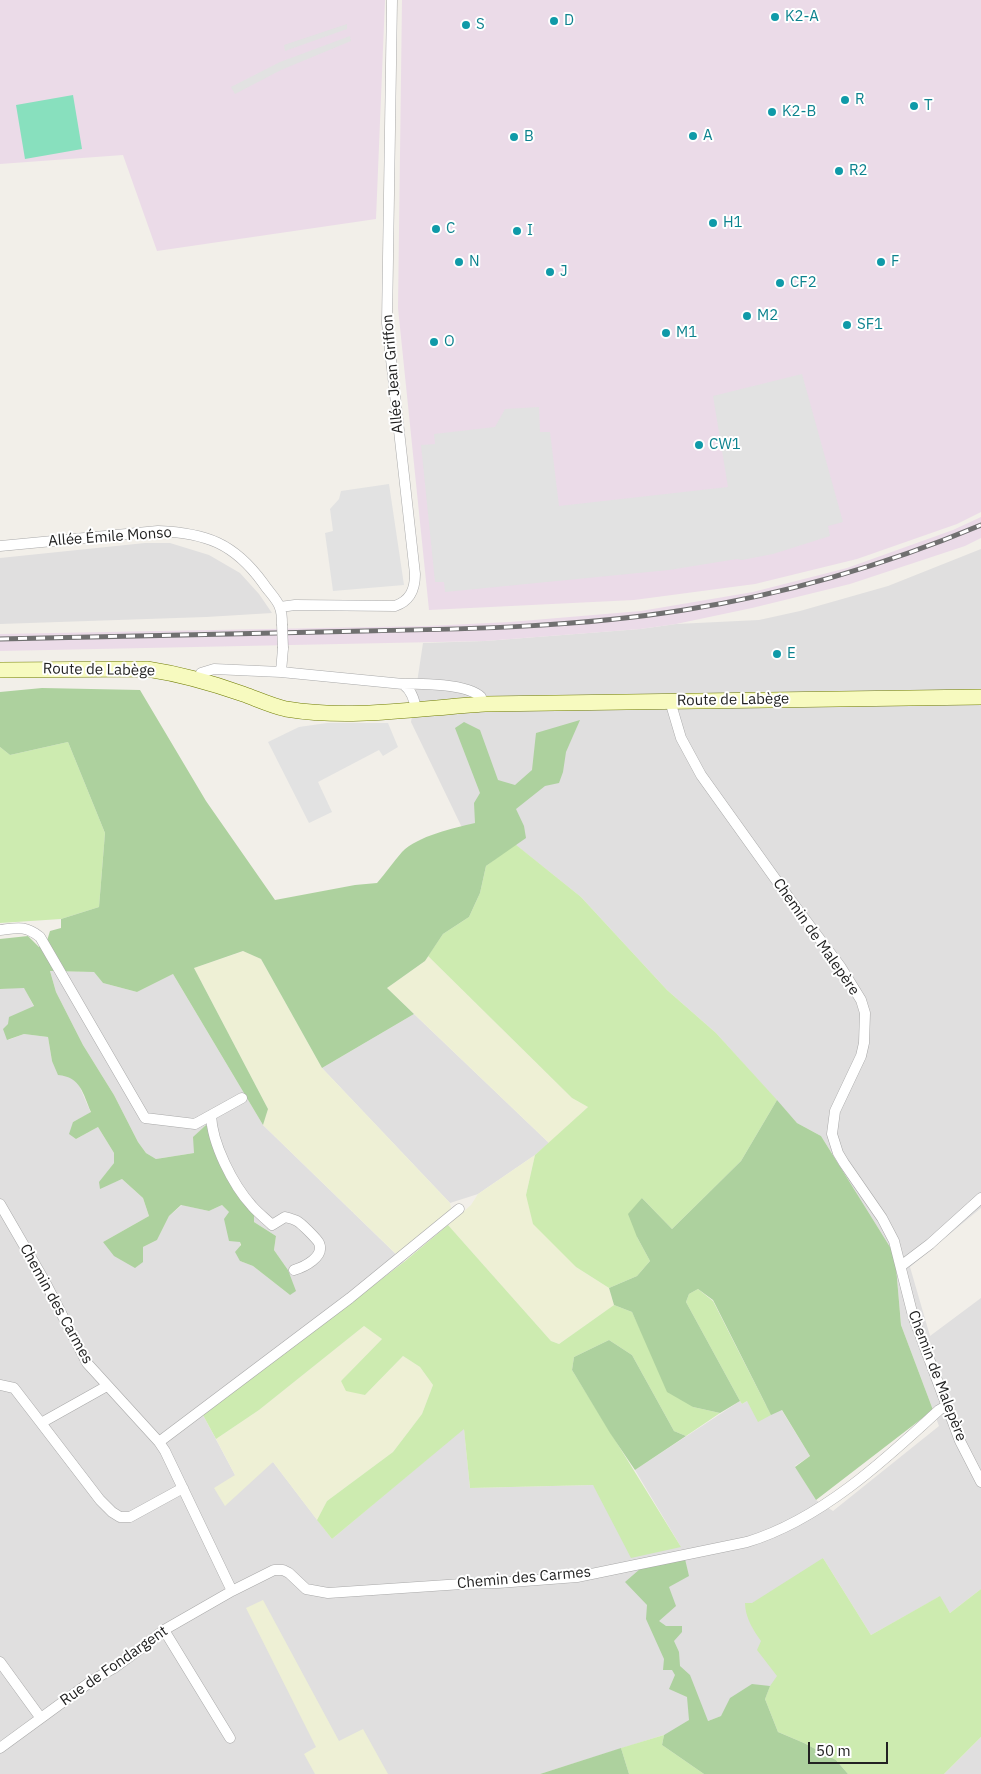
<!DOCTYPE html>
<meta charset="utf-8">
<style>
body{margin:0}
#map{position:relative;width:981px;height:1774px;overflow:hidden;background:#f2efe9;font-family:"IBM Plex Sans",sans-serif}
canvas{display:block}
.scale{position:absolute;left:808px;top:1742px;width:80px;height:22px;box-sizing:border-box;border:2px solid #222;border-top:0;padding-left:6px;font-size:15px;line-height:18px;white-space:nowrap;color:#222;-webkit-text-stroke:4px #fff;paint-order:stroke}
</style>
<div id="map">
<canvas width="981" height="1774"></canvas>
<div class="scale">50 m</div>
</div>
<script>
const ctx = document.querySelector('canvas').getContext('2d');
ctx.lineJoin = 'round';
function fill(path, color) {
  ctx.fillStyle = color;
  ctx.fill(path, 'evenodd');
}
function strokePath(path, color, width, dash) {
  ctx.strokeStyle = color;
  ctx.lineWidth = width;
  ctx.lineCap = dash ? 'butt' : 'round';
  ctx.setLineDash(dash || []);
  ctx.stroke(path);
}
function label(font, color, halo, rows, align = 'center') {
  ctx.font = font + ' "IBM Plex Sans",sans-serif';
  ctx.lineWidth = 4;
  ctx.setLineDash([]);
  ctx.textBaseline = 'middle';
  ctx.strokeStyle = halo;
  ctx.fillStyle = color;
  for (const [text, x, y, turn = 0] of rows) {
    ctx.save();
    ctx.translate(x, y);
    ctx.rotate((+turn || 0) * Math.PI / 180);
    ctx.textAlign = isNaN(turn) ? turn : align;
    if (halo) ctx.strokeText(text, 0, 0);
    ctx.fillText(text, 0, 0);
    ctx.restore();
  }
}
const residential = new Path2D(`
 M145 543H170L209 555 240 573 259 594 272 613 206 617 0 624V558Z
 M981 549V1208L910 1267 930 1336 981 1298V1589L950 1613 939 1597 871 1635 823 1558 794 1688 708 1721 540 1774H0V989L24 987 34 1007 8 1040 24 1034 48 1037 52 1061 78 1083 91 1113 73 1122 76 1139 98 1127 114 1153V1163L100 1182V1188L122 1179 143 1198 149 1216 103 1242 143 1262V1247L157 1240 169 1216 182 1205 209 1211 222 1205 229 1212 240 1241V1261L253 1266 290 1295 288 1270 274 1250 276 1236 254 1222 230 1169 206 1125 194 1137V1153L156 1159 146 1153 138 1142 114 1095 83 1045 56 992 50 971 94 972 103 983 137 992 173 974 263 1125 404 1262 203 1415 235 1475 273 1462 332 1539 464 1428 470 1488 593 1485 681 1547 635 1470 740 1401 742 1404 747 1401 781 1409 810 1456 795 1466 816 1500 833 1511 939 1426 901 1325 895 1255 821 1136 797 1123 716 1033 667 990 581 897 497 830 467 838 411 722 423 643 485 641 640 629 676 624 759 620 800 611 888 586Z
 M414 1014 549 1143 535 1155 478 1194 450 1203 322 1068Z
 M981 1737V1774H944Z`);
const industrial = new Path2D(`
 M0 0H385L376 219 157 251 123 155 0 164Z
 M402 0H981V512L957 524 857 559 755 584 634 600 429 610 398 308Z
 M981 517V538L965 546 850 584 752 608 676 624 640 629 485 641 0 651V634L427 626 510 622 641 611 753 592 847 568 953 530Z`);
const farmland = new Path2D(`
 M244 951 261 959 322 1068 450 1203 451 1208 448 1216 398 1256 263 1125 268 1109 194 968Z
 M428 956 572 1098 588 1107 549 1143 387 988 425 961Z
 M535 1155 526 1195 576 1267 609 1288 614 1305 559 1344 551 1341 448 1225 471 1205 478 1194Z
 M364 1326 382 1339 341 1381 365 1395 403 1356 420 1367 433 1385 422 1414 393 1452 327 1501 317 1520 273 1462 225 1506 214 1488 235 1475 216 1439 259 1410Z
 M263 1600 339 1741 363 1729 388 1774H315L304 1754 316 1747 246 1608Z`);
const grass = new Path2D(`
 M68 742 105 833 99 907 61 919 0 923V747L10 755Z
 M515 844 581 897 667 990 716 1033 777 1100 741 1161 672 1229 642 1198 637 1237 650 1261 637 1276 609 1288 576 1267 533 1224 526 1195 535 1155 588 1107 572 1098 428 956 443 934 469 917 480 893 486 866Z
 M448 1225 551 1341 559 1344 614 1305 632 1312 640 1329 693 1407 720 1413 686 1436 674 1431 632 1355 609 1340 574 1357 572 1370 681 1547 631 1558 593 1485 470 1488 464 1429 332 1539 317 1520 327 1501 393 1452 422 1414 433 1385 420 1367 403 1356 365 1395 346 1391 341 1381 382 1339 364 1326 259 1410 216 1439 203 1415 404 1262Z
 M698 1289 713 1301 771 1415 758 1422 747 1401 742 1404 740 1401 686 1302 689 1294Z
 M823 1558 871 1635 940 1596 950 1613 981 1589V1737L944 1774H848L836 1760 804 1743 778 1732 765 1699 770 1686 777 1676 757 1650 761 1641C753 1630 745 1617 745 1603H752Z
 M664 1735 662 1745 704 1774H629L621 1748Z`);
const forest = new Path2D(`
 M42 688 140 690 206 801 275 900 355 885 377 883C386 873 393 862 402 852 418 836 453 828 475 823L474 803 480 793 455 728 464 722 480 730 498 780 515 785 532 770 536 733 580 720 566 752 563 772 559 783 545 786 516 809 524 826 526 838 486 866 480 893 469 917 443 934 425 961 387 988 414 1014 322 1068 261 959 243 951 194 968 268 1109 263 1125 173 974 137 992 103 983 94 972 50 971 56 992 83 1045 114 1095 138 1142 146 1153 156 1159 194 1153 193 1137 206 1125 217 1136 230 1169 254 1204V1222L276 1236 274 1250 288 1270 296 1291 290 1295 253 1266 240 1261 235 1252 241 1245 240 1242 229 1241 224 1219 229 1212 222 1205 209 1211 181 1205 169 1216 157 1240 143 1247V1262L135 1268 114 1256 103 1242 149 1216 143 1198 122 1179 100 1189 99 1182 114 1163V1153L98 1127 76 1139 69 1134 73 1122 91 1112C83 1094 81 1077 58 1075L52 1061 48 1037 24 1034 7 1040 3 1029 8 1024 9 1017 34 1006 24 988 0 989V939L28 936 39 947 46 944 50 931 61 928V919L99 907 105 833 68 742 10 755 0 747V692Z
 M777 1100 797 1123 821 1136 895 1255 901 1325 933 1410 816 1500 795 1467 810 1456 782 1410 771 1415 713 1300 698 1289 689 1294 686 1302 740 1401 720 1413 693 1407 667 1392 632 1312 614 1305 609 1288 637 1276 650 1261 637 1237 628 1214 642 1198 672 1229 741 1161Z
 M609 1340 632 1355 674 1431 686 1436 635 1470 610 1433 572 1370 574 1357Z
 M685 1559 689 1576 669 1587 676 1606 659 1621 666 1626H682V1632L674 1641 679 1652 680 1666 690 1675 708 1721 721 1716 730 1698 752 1684 770 1686 765 1699 778 1732 804 1743 836 1760 848 1774H704L662 1745 664 1735 689 1720 687 1697 669 1689 675 1675 672 1670H663L664 1659 646 1619 647 1605 625 1582 648 1562Z
 M621 1748 629 1774H540Z`);
const pitch = new Path2D(`
 M73 95 82 149 25 159 16 105Z`);
const parking = new Path2D(`
 M347 24V29L285 51 284 45Z
 M350 36 351 41 281 70 235 94 231 87 280 62Z
 M802 374 843 522 828 526 830 536 773 554 742 560 737 559 669 570 445 592 444 582H435L421 445 435 444 434 434 495 427 505 409 539 407 540 432H550L559 506 728 487 713 396Z
 M389 484 404 585 333 591 325 533 333 531 330 509 339 499 341 491Z
 M327 723H388L398 747 383 756 379 750 318 782 332 812 309 823 268 742 299 727Z`);
const minor = new Path2D(`
 M0 546 158 531C206 533 234 543 263 583 268 591 278 600 280 608 282 613 282 619 282 624
 M280 607 295 605 395 606C410 601 415 590 415 574L387 323 392 0
 M281 672 283 648
 M198 680 201 673 214 669 281 672 403 684C420 683 468 684 481 697 481 698 484 703 485 704
 M403 684C411 690 415 701 416 711
 M670 701 681 738 701 775 789 898 840 966 861 1000 865 1013 864 1043 861 1056 835 1111 832 1134 838 1153 844 1163 882 1218 894 1241 913 1316 960 1441 981 1482
 M0 930C17 928 25 925 40 937L145 1118 195 1124 242 1098
 M211 1115C212 1144 233 1185 252 1206 258 1213 266 1219 272 1225L285 1217C289 1218 293 1219 297 1221 301 1223 317 1239 319 1243 325 1257 304 1267 294 1270
 M0 1204 44 1280 87 1363 159 1442 165 1451 232 1591
 M901 1266 930 1244 981 1198
 M0 1385 14 1388 41 1423 107 1386
 M41 1423 100 1500 112 1512 120 1517H130L183 1488
 M159 1442 350 1298 459 1209
 M164 1630 230 1738
 M0 1662 40 1717
 M0 1748 93 1680 114 1668 140 1649 164 1630 232 1591 274 1570H283L289 1573 306 1589 328 1593 462 1584 498 1583 577 1577 747 1542C820 1520 884 1461 939 1410L946 1406`);
const secondary = new Path2D(`
 M0 670 147 669C180 674 212 683 243 694 257 699 272 706 286 709 352 720 419 708 485 704L981 697`);
const rail = new Path2D(`
 M0 639C122 636 243 634 365 631 472 629 578 627 684 610 786 594 885 565 981 525`);
const minorBridge = new Path2D(`
 M282 624 283 648`);
const markers = [
 [775,17,5,"#0f9aa8"],
 [554,21,5,"#0f9aa8"],
 [466,25,5,"#0f9aa8"],
 [845,100,5,"#0f9aa8"],
 [914,106,5,"#0f9aa8"],
 [772,112,5,"#0f9aa8"],
 [693,136,5,"#0f9aa8"],
 [514,137,5,"#0f9aa8"],
 [839,171,5,"#0f9aa8"],
 [713,223,5,"#0f9aa8"],
 [436,229,5,"#0f9aa8"],
 [517,231,5,"#0f9aa8"],
 [459,262,5,"#0f9aa8"],
 [881,262,5,"#0f9aa8"],
 [550,272,5,"#0f9aa8"],
 [780,283,5,"#0f9aa8"],
 [747,316,5,"#0f9aa8"],
 [847,325,5,"#0f9aa8"],
 [666,333,5,"#0f9aa8"],
 [434,342,5,"#0f9aa8"],
 [699,445,5,"#0f9aa8"],
 [777,654,5,"#0f9aa8"]
];
const cultureNames = [
 ["K2-A",785,17],
 ["D",564,21],
 ["S",476,25],
 ["R",855,100],
 ["T",924,106],
 ["K2-B",782,112],
 ["A",703,136],
 ["B",524,137],
 ["R2",849,171],
 ["H1",723,223],
 ["C",446,229],
 ["I",527,231],
 ["N",469,262],
 ["F",891,262],
 ["J",560,272],
 ["CF2",790,283],
 ["M2",757,316],
 ["SF1",857,325],
 ["M1",676,333],
 ["O",444,342],
 ["CW1",709,445],
 ["E",787,654]
];
const streetNames = [
 ["Allée Jean Griffon",393,374,-95],
 ["Allée Émile Monso",110,537,-4],
 ["Route de Labège",99,670,1],
 ["Route de Labège",733,700,-1],
 ["Chemin de Malepère",816,937,55],
 ["Chemin des Carmes",56,1304,61],
 ["Chemin de Malepère",937,1376,69],
 ["Chemin des Carmes",524,1578,-5],
 ["Rue de Fondargent",114,1666,-35]
];
fill(residential, '#e0dfdf');
fill(industrial, '#ebdbe8');
fill(farmland, '#eef0d5');
fill(grass, '#cdebb0');
fill(forest, '#add19e');
fill(pitch, '#88e0be');
fill(parking, '#e2e2e2');
strokePath(minor, '#a9a9a9', 11);
strokePath(secondary, '#707d05', 16);
strokePath(minor, '#fff', 10);
strokePath(secondary, '#f7fabf', 15);
strokePath(rail, '#707070', 5);
strokePath(rail, '#fff', 3, [9]);
strokePath(minorBridge, '#a9a9a9', 11, []);
strokePath(minorBridge, '#fff', 10);
for (const [x, y, r, color] of markers) {
  const dot = new Path2D();
  dot.arc(x, y, r, 0, 2 * Math.PI);
  ctx.fillStyle = color;
  ctx.fill(dot);
  strokePath(dot, '#fff', 2);
}
label('15px', '#0d838f', '#fff', cultureNames, 'left');
label('15px', '#222', '#fff', streetNames);
</script>
